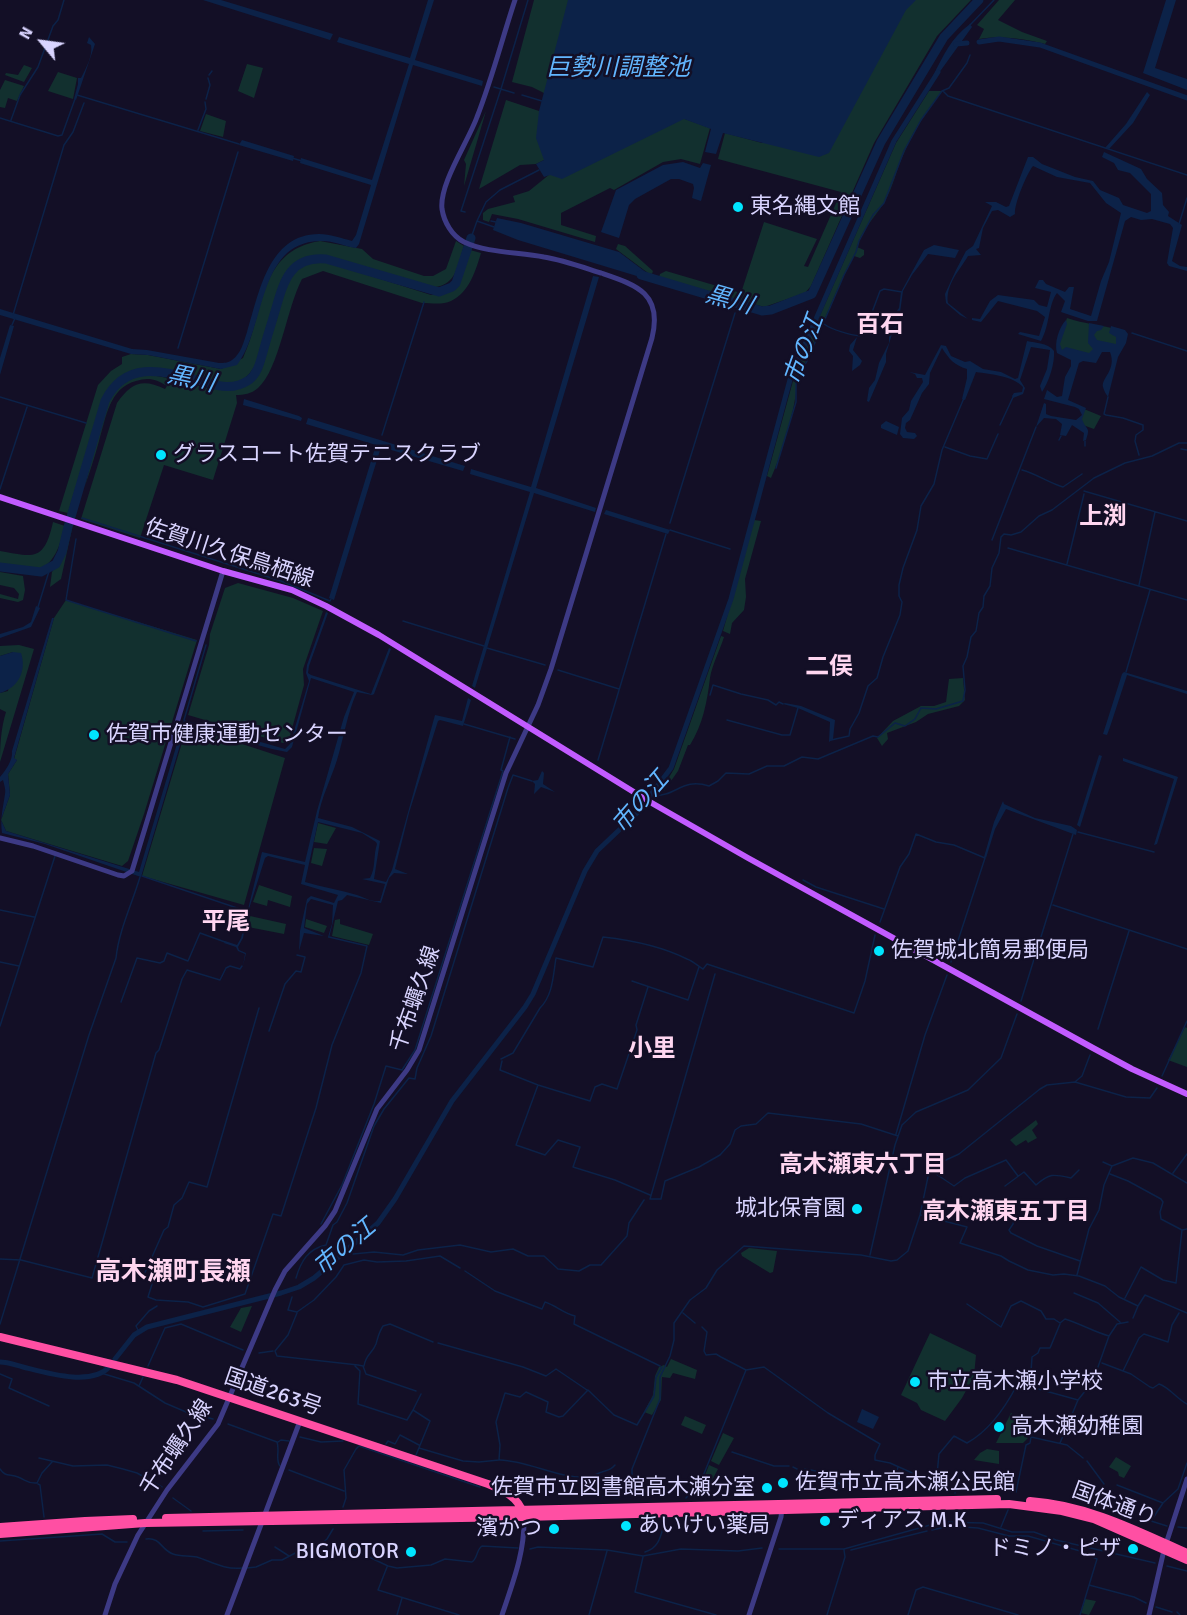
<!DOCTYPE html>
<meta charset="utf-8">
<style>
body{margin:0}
#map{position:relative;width:1187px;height:1615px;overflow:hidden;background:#130f26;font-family:Signika,sans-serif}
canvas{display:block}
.north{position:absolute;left:12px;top:12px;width:60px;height:60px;-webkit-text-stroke:4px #130f26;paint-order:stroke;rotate:299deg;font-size:16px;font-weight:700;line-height:24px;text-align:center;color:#d9d4ff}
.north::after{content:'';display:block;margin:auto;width:21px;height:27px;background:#d9d4ff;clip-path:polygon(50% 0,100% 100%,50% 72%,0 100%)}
</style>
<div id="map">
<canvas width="1187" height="1615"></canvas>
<div class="north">N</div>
</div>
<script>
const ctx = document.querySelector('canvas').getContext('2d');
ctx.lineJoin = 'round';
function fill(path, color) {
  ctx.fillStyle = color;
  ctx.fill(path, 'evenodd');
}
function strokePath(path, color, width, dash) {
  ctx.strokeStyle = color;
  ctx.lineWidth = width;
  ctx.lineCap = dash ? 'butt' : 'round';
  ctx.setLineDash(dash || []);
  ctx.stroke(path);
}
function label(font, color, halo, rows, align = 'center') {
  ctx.font = font + ' Signika,"Noto Sans JP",sans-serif';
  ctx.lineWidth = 5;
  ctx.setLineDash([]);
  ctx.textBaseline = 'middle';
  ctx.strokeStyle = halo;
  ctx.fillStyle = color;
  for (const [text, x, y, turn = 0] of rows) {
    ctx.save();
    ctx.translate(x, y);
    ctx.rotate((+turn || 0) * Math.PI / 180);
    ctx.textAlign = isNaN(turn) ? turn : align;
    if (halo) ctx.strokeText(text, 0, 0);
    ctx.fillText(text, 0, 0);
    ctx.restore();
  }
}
const green = new Path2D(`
 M534 0H635L558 100 532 87 512 82Z
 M862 0H971L937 36 874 143 811 286 805 293 764 307 659 277 660 274 666 271 741 293 764 222 817 239 804 266 808 267 841 192 718 159 725 133 762 143Z
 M999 0H1015L998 20 1022 32 1047 41 1045 44C1022 38 1002 36 979 39L984 29 977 25Z
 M247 64 263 68 254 98 238 91Z
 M24 65 32 68 24 82 5 75 6 73 18 75Z
 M58 72 77 78 73 99 48 91Z
 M5 80 24 86 17 101 8 98 5 108 0 107V90Z
 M929 91H942C928 110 914 129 905 151 897 167 893 188 884 203 874 218 862 230 857 247L864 250V255L860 258 854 256 844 275 796 384C798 403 780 459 771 478L767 476 796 370 896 143Z
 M506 100 539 111 558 110 685 119 710 128 700 164 681 159 663 162 614 190 610 188 561 213V225L596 236 595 242 518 219 492 214 489 222 483 220V213L488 209 515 202 513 196 529 191 550 174 544 160 536 164 520 165 479 189Z
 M486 111 464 186 466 164 464 160Z
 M206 114 226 121 223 137 200 131Z
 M320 241 362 249 373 259 424 276H433L446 269 456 241 464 246C457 269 456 287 428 288L325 256C304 256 291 262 281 281L256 364C251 372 246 380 236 382 227 385 217 383 208 381 167 372 129 353 103 397L68 513 59 511 98 385 111 371 122 364V357L131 354 148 355 221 369 243 358C265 311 258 251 320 241Z
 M618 244 625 246 653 271 652 274 648 273 616 249Z
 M470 250 481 253C476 270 469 293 451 301 443 305 431 303 422 303L323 271 302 279C287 307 279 370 258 388 251 394 244 395 236 395L237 403 213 480 164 465 140 538 81 519 117 403C131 383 142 378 165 389L167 386C156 379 148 377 136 381 109 388 106 418 99 441 95 456 90 471 85 486 91 464 102 405 114 389 142 353 204 400 239 387 248 384 254 377 259 370L286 283C297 267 304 263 324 261L431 295C462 290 461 277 470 250Z
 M1067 318C1084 324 1102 325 1119 330L1118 350 1100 345 1091 357 1061 352 1057 347Z
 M1084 409 1101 416 1094 429 1080 424Z
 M754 520 761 521 745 579 746 597 744 610 732 623 730 634 723 631Z
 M53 522 65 526C61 542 54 570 33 569 22 568 11 565 0 564V551C34 557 44 562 53 522Z
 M69 528 72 529 61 579 50 587 52 572 64 553Z
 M0 572 23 576 25 590 23 600 18 602 0 598V594L18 599 19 594 14 588 0 585Z
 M238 583 293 598 323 611 303 669 304 685 290 736 287 741 283 743 188 715 209 645 210 634 225 588Z
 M66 600 197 640 144 814 128 861 122 866 6 831 1 820 10 795 8 774 17 760 14 759 54 618Z
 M721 636 724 637C720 650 712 665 710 678 707 702 703 724 690 745H688L678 771 664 791 662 789 674 769Z
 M19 645 34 649 0 762C0 745 1 728 6 712L0 709V693L8 691 13 652 0 656V646Z
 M963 678 965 700 959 706 928 714 916 722 887 733 888 739 882 746 877 738 893 721 921 706H934L946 702 949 679Z
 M187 726 285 758 244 905 142 876Z
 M318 823 336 828 327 844 314 842Z
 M314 848 327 849 322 866 311 863Z
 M259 885 292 896 290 907 268 900 267 906 253 902Z
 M250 916 286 924 284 934 248 927Z
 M306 919 327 926 324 933 305 927Z
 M340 919V924L373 934 369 945 332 936 335 920Z
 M1185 1027 1187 1028V1067L1168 1060Z
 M1036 1120 1038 1124 1032 1130 1037 1138 1028 1143 1026 1140 1016 1146 1010 1140Z
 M749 1248 777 1251 773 1272 770 1273 742 1256 741 1253Z
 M252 1306 241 1332 230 1327 241 1308Z
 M930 1333 976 1355 974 1376 962 1398 945 1421 921 1410 917 1403 901 1395Z
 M671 1359 697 1370 695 1379 673 1373 670 1378 662 1377 661 1400 652 1415 644 1412 653 1395 655 1376 659 1367 664 1365 667 1367Z
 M1011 1413 1024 1422 1021 1433 1028 1438 1023 1443H996Z
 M685 1416 706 1425 702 1434 681 1425Z
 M723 1433 734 1438 719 1465 711 1461Z
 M987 1449 999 1451V1464L974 1460 980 1453Z
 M1116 1457 1131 1466 1124 1478 1119 1476 1118 1472 1109 1467Z
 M709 1465 718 1469 709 1486 702 1483Z
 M1085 1599 1096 1601 1089 1615 1081 1613Z`);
const water = new Path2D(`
 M203 0H221L333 34 330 40Z
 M428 0H434L415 60 483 81 482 86 413 65 359 244 356 248C343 246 332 240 319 241 257 243 266 328 237 365L221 369 148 355 131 354 0 315V309L132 349 147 350 219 363C224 363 228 363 232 360 241 354 244 341 247 332 259 294 268 234 319 234 330 234 341 238 352 241L356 235 371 185 300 163 301 158 372 180 409 64 337 42 339 37 410 58Z
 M568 0H916L906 10 829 153 819 157 723 133 716 154 705 152 711 129 684 119 562 179 550 175 544 177 536 164 544 160 536 138 539 111Z
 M1166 0H1176L1155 68 1187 79V90L1143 73Z
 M970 24 972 27 936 77 933 76C943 56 951 38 970 24Z
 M89 37 95 44 76 100 74 99 78 84V78H81C86 68 93 56 91 45L87 43Z
 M1147 92 1150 95 1133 123 1109 149 1105 148 1126 124Z
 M242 140 294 156 293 161 239 145Z
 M1104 152 1141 169 1147 179 1162 193 1163 205 1169 212 1168 216 1182 225 1172 261 1180 266 1187 267V271L1169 266 1167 263 1173 228 1170 224 1152 219 1141 220 1131 217 1125 221 1097 321H1088L1061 312 1065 301 1057 293C1048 305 1050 325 1041 341L1018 334 1020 332 1039 336 1045 317 1037 311 998 301 981 322 972 320V318L980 319 990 301 998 295 1034 300 1039 305 1047 307 1051 292 1035 288 1039 280H1043L1046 284 1065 292 1069 287H1074L1070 309 1091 316 1101 281 1109 262 1121 213 1106 203 1090 183 1057 177 1033 166C1027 173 1014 204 1015 214L1010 217 998 210 992 211 983 228 979 248 976 249 981 255 968 256C960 270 945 285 948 303L968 319 960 315 946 303 945 294 956 270 966 251 973 246 992 206 985 202H996L1006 207 1009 206 1028 157H1033L1042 164 1075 177 1093 181 1100 190 1119 198 1123 205 1147 213 1151 211V194L1130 173 1118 170 1114 163 1102 157Z
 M683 162 700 168 703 163 711 165 701 201 692 198 694 188 693 184 679 179H671L635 199 629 205 619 238 601 232 616 190 663 165Z
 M497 218 521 223 619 252 651 276 650 280 518 240 493 230Z
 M934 245 959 250 955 258 928 254 912 275 903 291 898 327 892 334 886 354V362L869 402 867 401 869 388 875 380 879 363 889 343V334L896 325V312L899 308 901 292 924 250Z
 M593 276 599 277 536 488 596 508 595 512 534 493 475 688 472 686 530 492 470 474 471 469 531 487Z
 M1066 320 1067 324 1060 344 1062 350 1066 347 1089 353 1093 349 1088 343 1089 323 1104 326 1101 330 1097 331 1094 335 1097 340 1116 344V337L1109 333 1111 326 1125 330 1128 334 1126 343 1118 357 1108 397C1106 394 1104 391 1103 387 1101 378 1117 370 1110 352H1102L1096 363 1083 361 1079 363 1068 400 1086 408 1082 419C1086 431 1091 426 1086 440L1083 441 1084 433 1072 425 1066 436 1060 435 1062 424 1056 419 1044 418 1036 427 1044 403 1046 404V414L1051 416 1076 420 1082 415 1079 409 1075 407 1044 399 1047 390 1057 397 1062 396 1065 377 1071 366V360L1057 353C1054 343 1059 327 1066 320Z
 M10 325 14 326 0 375V358Z
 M857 337 853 350 862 361 860 365 852 371 853 356 849 351 850 345Z
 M1027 341C1036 343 1048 343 1054 351 1055 363 1049 382 1042 392L1040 386 1047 369 1050 350 1031 347 1020 380 1025 388 1023 394 1013 398 1012 396 1014 393 1022 392 1023 387C1013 376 991 374 976 372L965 400 962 399 967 378V369C954 365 949 359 942 348L930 373 929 384 922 393 910 420 906 423 905 428 907 432 915 433 917 436 914 439 903 438 900 434 902 418 909 410 911 401 923 382 922 378H917L915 374 909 372 925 375 941 345 946 346 951 356 965 362 970 361 983 369 1001 372 1015 379 1018 378Z
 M244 399 299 416 302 418 301 421 243 405Z
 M308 418 465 466 463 471 381 447 334 600 329 598 376 445 306 424Z
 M886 421 899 427 897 435 881 428V425Z
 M606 510 670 530 668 534 604 514Z
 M36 606 40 608 31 627 0 638V634L23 627 31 622Z
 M326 612 328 613 309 666 308 673 311 675 371 694 389 648 391 649 374 694 372 695 357 692C347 714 344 737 337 760 331 779 321 798 318 818L352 827 380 841 374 879 386 882 392 870 435 715 462 721 468 698 471 700 463 726 440 720 438 721 409 813 395 869 408 874 394 873 389 878 381 903 347 895 342 900 338 901 329 938 328 937 332 924 333 905 311 899 307 904 304 928 324 936 304 933 299 951 300 931 307 899 311 896 334 903 338 895 301 884 305 865 268 856 265 858 248 912 243 938 238 947 239 950 246 953 243 966 245 954 238 951 236 947 224 943 225 941 237 945 241 938 262 852 305 862 317 811 344 717 354 692 311 678 292 747 287 752 272 749 186 725 141 877 45 844 2 833C0 818 3 808 5 794 6 790 4 784 3 780L0 782V777C6 770 13 760 12 751L52 618H54L14 758 17 760 8 774 10 795 1 820 6 831 139 872 184 720 285 749 290 744 309 681 306 673 307 665ZM318 822 362 833 376 842 377 844C373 856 376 867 370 878L362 879 385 884 380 901C371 902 365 898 357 895 340 890 322 887 305 882Z
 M13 652 21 653C27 671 18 688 0 693V656Z
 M1124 672 1187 691V694L1127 675 1110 727 1107 735 1103 734 1122 674Z
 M785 703 801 706 835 720 833 739 829 742 830 722 798 708 783 704Z
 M1099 755 1102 756 1080 827 1077 825Z
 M1123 758 1178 777 1157 844 1154 845 1174 779 1123 761Z
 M542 771 544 773 543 784 555 792 541 787 534 794 535 784 532 781 538 780Z
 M1003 801 1004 804 1035 818 1071 826 1077 830 1076 835 1006 809 995 829 986 858 984 857 994 822Z
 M862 1409 879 1417 873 1429 857 1422Z`);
const stream = new Path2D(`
 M970 25 994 0
 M209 75 212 71
 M494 87 514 93
 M943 91 948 96 1187 175
 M77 95 239 144
 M522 95 542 101
 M206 99 210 85 208 78
 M0 118 58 136 62 135 75 99
 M11 120 20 95 38 67 53 26 58 20 64 0
 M198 130 206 109 205 102
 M292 158 302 161
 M465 212 461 211 501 89 528 0
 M477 221 486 202 500 190 539 170
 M491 221 496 222
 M1179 224 1187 198
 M471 238 477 221 494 227
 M13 315 64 145 73 132 84 103
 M824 324C832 330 851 335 860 336L865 331 880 291 884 289 902 292
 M12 325 15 318
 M1132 333 1187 351
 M178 348 238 152
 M0 397 86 423
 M1108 397 1104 414 1106 415 1123 418 1143 425V430L1136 435 1135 441 1139 455
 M1000 425 1014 395
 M382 435 424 302
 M1059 440 1061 436
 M1085 446V441
 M945 447 970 456 987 459 998 434
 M1181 449 1187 450
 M776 468 796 402V384L798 377 807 361 844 275 856 252 859 241 873 215 884 203 904 151 921 120 942 91 949 88 967 63 970 55
 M1022 470C1037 474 1049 483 1063 487L1082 474
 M0 489 27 407
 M1084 491 1187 521
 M82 518 281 581 330 601 331 599
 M670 523 735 313
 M670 530 730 549
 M76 539 66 600 196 641
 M992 540 1036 427
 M1008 548 1187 600
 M1067 564 1084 494
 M1139 585 1155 512
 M38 607 50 568
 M403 621 484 646
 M487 648 545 665
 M558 670 619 689
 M1126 672 1150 590
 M710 695 713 685 741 694 768 700 776 705 779 702 783 704
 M184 720 206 645
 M727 720 782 735H790L798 708
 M464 724 515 739
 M831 740 849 736 850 729 859 713 868 686 877 678 883 657 900 615 902 602 899 596V585L903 568 917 530 921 506 934 484 942 450 964 398
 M598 760 666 534
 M652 795C676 798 681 777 709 786L718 781 726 773 749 774 767 766H784L802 757 818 759 873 736 878 737 895 723 905 726 915 719 921 708 936 709 963 701 965 690 963 666 967 657 971 637 976 631 979 613 983 607 984 596 990 586 992 568 999 553 1001 537 1004 534 1011 535 1021 532 1039 516 1052 510 1094 478 1125 463 1152 456 1179 443H1187
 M1078 832 1154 852
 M142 876 246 911
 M803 880 816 887 884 909
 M1053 905 1187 949
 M0 910 34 917
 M880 922 900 867 909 854 916 834 936 842 954 845 985 858
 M0 962 19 966
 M951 962 985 858
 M715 974 650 1199H661L665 1181 699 1167 720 1155 730 1144 735 1130 741 1126 756 1124 768 1113 861 1124 898 1136
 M632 981 688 1000 699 967
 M1021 1001 1073 834
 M121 1002 137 958 160 963 164 961 167 953 188 961 200 933 225 942
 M259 1008 207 1187 189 1182 182 1198 174 1205 168 1227 164 1230 143 1277 153 1281 148 1297 156 1300 188 1302 203 1307 245 1294 273 1214 281 1216 316 1108 332 1045 361 973 367 946 329 937
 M0 1026 55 856
 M1098 1029 1129 931
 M269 1031 285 984 296 971 301 972 305 957 297 955
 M501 1059 513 1053 540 1008C553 995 553 976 556 958L593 967 603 937C630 940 661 946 687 959 693 961 698 966 703 969L707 964C756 980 805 997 854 1013L865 981 875 935
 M502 1061 500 1070 538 1085 590 1101 595 1087 602 1084 617 1089 637 1030 636 1025 648 987
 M1162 1076 1187 1021
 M1076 1081 1082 1076 1090 1055
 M538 1085 516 1145 545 1155 558 1140 580 1147 573 1167 615 1180 650 1195
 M896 1134 925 1035 947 975
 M1103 1162 1112 1166 1133 1158 1153 1163 1187 1183
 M929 1172H933L954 1186 965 1178 1006 1160 1018 1176
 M1173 1173 1187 1154
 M1110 1174 1128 1181 1161 1199 1163 1202 1160 1212 1161 1219 1182 1230 1187 1229
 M1005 1186 1024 1172 1036 1185C1050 1173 1053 1174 1071 1178L1079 1170
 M996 1199 1015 1210 1013 1224 1009 1230 1011 1233 1037 1246 1080 1261
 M921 1215 967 1227 960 1243 1001 1256 1009 1261 1028 1270 1053 1275 1064 1274 1079 1276 1105 1286 1119 1297 1138 1306 1145 1295 1187 1313
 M321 1224 342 1185 374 1104 386 1066 402 1070 415 1050 503 771 501 770 510 737
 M353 1254 374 1252 403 1255 418 1250 460 1245 491 1252 513 1249 528 1256H544L558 1269 579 1271 590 1265H601L627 1236 629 1223 644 1200
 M870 1255 895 1145 902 1125 916 1112 968 1090 1001 1058 1017 1014
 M0 1259 21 1260 92 1278 156 1053 159 1050 182 979 187 970 220 980 226 968 230 966 240 969 242 966
 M465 1271 495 1291 542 1309 545 1302C557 1306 563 1313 575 1316L574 1324 660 1366
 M1077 1275 1089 1229 1099 1210 1104 1185 1112 1166
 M296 1278C301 1261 308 1249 326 1245L333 1225 337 1222 347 1203 374 1126 384 1109 409 1078 415 1079 417 1068 431 1036 508 788 513 775 532 781
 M1074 1293 1098 1303 1120 1322
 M292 1297 288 1310 297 1312 314 1300 336 1277 344 1265 364 1260 377 1262 406 1261 440 1256 460 1268
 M1125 1298 1141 1267 1163 1280 1176 1283 1182 1230
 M967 1304 1001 1327 1011 1306 1021 1301 1041 1311 1046 1319H1054L1060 1323 1065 1319C1079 1323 1094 1332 1109 1336
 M297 1313 288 1335 275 1351 277 1356 358 1365 363 1366 366 1374 416 1391
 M683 1313 695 1323
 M1133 1318 1138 1306
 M0 1324 89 1035 116 958C119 930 132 904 140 877
 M702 1327 707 1332 704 1351 706 1355 716 1354 721 1357 746 1370 764 1367 828 1413 880 1444 875 1455V1460L890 1463 928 1480
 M139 1332 136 1326 149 1311 157 1306
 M438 1343 523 1367 546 1376 556 1369 587 1390
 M259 1353 273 1351
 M1102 1363 1131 1374 1150 1387 1153 1388 1159 1384C1169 1387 1177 1399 1187 1404
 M148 1366 165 1328 181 1324 243 1350
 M355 1366 360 1371 358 1404 407 1420 413 1410
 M364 1366C366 1354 372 1354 376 1344 378 1337 379 1332 383 1326L390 1324 433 1342
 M1123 1371 1139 1338 1144 1334 1168 1342 1172 1325 1179 1313
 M101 1373 134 1383 165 1403 186 1412 213 1419
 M0 1374 12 1379 9 1388 49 1406
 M139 1386 143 1377
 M1030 1387 1032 1357 1038 1353 1040 1348H1050L1060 1324
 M228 1424 277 1442C280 1450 275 1460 280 1466
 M300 1437 321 1442 343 1441
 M278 1442 281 1440 289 1441
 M1060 1443 1078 1400 1093 1381 1109 1336 1117 1324 1128 1322
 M386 1444 388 1441 395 1444 400 1435 419 1445
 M419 1448 463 1461 479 1462 499 1460 500 1445 496 1422 505 1393 520 1397 526 1392 548 1402 546 1412 559 1417 563 1416 588 1390 614 1415 637 1425 654 1396 656 1377 662 1367
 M732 1452 774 1466H789
 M416 1455 430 1421 413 1410 421 1394
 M39 1458 73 1466 107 1465 123 1469 137 1473 162 1487
 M500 1460C530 1461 558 1479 589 1477 594 1476 598 1473 602 1472 608 1470 611 1470 615 1465
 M1087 1461 1104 1484
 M793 1467 797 1469
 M0 1469C5 1477 10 1474 18 1477 26 1480 28 1484 37 1483L42 1473 52 1462
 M805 1469 816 1471
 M289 1470 344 1491
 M821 1473 829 1478
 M834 1482 865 1490
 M893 1483 898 1467
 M38 1484 40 1485 44 1517
 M1117 1485 1163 1503 1151 1521 1167 1526
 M870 1490 882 1488 888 1489
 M1016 1492 1026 1445 1030 1443 1031 1437 1067 1445 1083 1458
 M955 1493 956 1488 936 1485 939 1454 954 1436 967 1443C989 1431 1006 1406 1017 1385H1024L1078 1400
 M603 1496 617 1498 623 1495 632 1482V1469L660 1399V1377L670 1356 674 1340V1323L690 1300 706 1288 717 1270 744 1246 861 1255 891 1261 897 1260 908 1251 920 1215 929 1172 933 1166 959 1154 1040 1089 1047 1085 1075 1082 1126 1097 1150 1098 1157 1088
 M173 1498 191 1511
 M686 1498 701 1481 746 1370
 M1164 1502 1178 1489 1187 1463
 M343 1507 346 1498 344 1470 356 1449 359 1446 480 1487
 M1001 1527 1008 1510
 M1178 1527 1187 1528
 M932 1530 949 1526 978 1528 1009 1536H1028L1080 1551 1097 1559 1080 1615
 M203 1531 243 1530
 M146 1539C161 1537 161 1550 173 1554 181 1557 189 1555 197 1557 212 1562 225 1570 242 1568
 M0 1541 102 1534 115 1542H127
 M275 1547 289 1556
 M316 1548 327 1539 333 1529
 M530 1549 538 1547 607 1550 643 1556 681 1549 738 1551 762 1548
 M779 1549H844L941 1522 983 1523 1012 1532H1034L1056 1540 1155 1563
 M851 1550 927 1531
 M645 1552C661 1548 661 1532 666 1518
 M643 1557 635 1592 716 1615
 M1167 1566 1187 1571
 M387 1567 378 1590 459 1615
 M247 1568 256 1567 272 1560H282L301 1550 339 1546 350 1548 388 1566 397 1568 431 1565 445 1559 472 1562C478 1558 476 1550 482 1546L518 1548
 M1089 1585 1134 1597 1146 1603
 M1156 1607 1172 1612
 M1177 1612 1180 1615
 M397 1615 402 1598
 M589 1615 607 1551
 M827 1615 845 1557 844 1550
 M908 1615 916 1590 923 1587 1018 1615`);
const canal = new Path2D(`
 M979 42 999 39 1040 45 1187 98
 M956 44 967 43
 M115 1359 134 1335 147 1327 281 1293 299 1287 314 1278 378 1223 395 1199 452 1101 525 1007 533 994 585 871 597 851 637 813 671 768 731 599 791 376 894 141 938 72
 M0 1362C8 1362 15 1365 23 1367 47 1373 92 1387 110 1366`);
const river = new Path2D(`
 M641 275 762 311 771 310 812 294 881 142 944 37 979 0
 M0 567 41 572 56 564 62 552 68 527 105 401C125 361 160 370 197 380 216 385 231 392 249 380 258 373 260 362 263 352 267 337 272 322 276 308 284 280 291 256 326 259L439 292 452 287 456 283 471 238`);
const minor = new Path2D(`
 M0 838 33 846 118 875 124 876 132 871 223 571
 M105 1615 115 1584 138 1535 167 1490 218 1424 275 1290 285 1271 325 1226 335 1211 377 1109 407 1070 419 1050 506 773 538 705 551 669 652 338C663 293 636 285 601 273 582 267 563 260 544 257 519 252 487 253 464 242 452 236 444 222 442 209 439 184 468 142 477 117 492 79 502 39 515 0
 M227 1615 300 1421
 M502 1615C513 1582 525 1552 524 1517
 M749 1615 781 1517 782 1508
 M1149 1615 1164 1550 1187 1479`);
const major = new Path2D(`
 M0 497 223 571 292 590 326 606 379 635 650 802 748 858 1093 1048 1132 1069 1187 1094`);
const highway = new Path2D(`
 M0 1337 177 1380 488 1484C503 1490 518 1497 523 1513
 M1030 1501C1087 1505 1136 1530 1187 1553
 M166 1518 997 1499
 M0 1527 85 1521 133 1519
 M0 1534 145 1523 524 1517 1009 1504 1062 1511 1094 1519 1187 1560`);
const markers = [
 [738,207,6,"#00e5ff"],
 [161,455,6,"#00e5ff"],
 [94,735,6,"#00e5ff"],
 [879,951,6,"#00e5ff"],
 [857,1209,6,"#00e5ff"],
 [915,1382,6,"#00e5ff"],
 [999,1427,6,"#00e5ff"],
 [783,1483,6,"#00e5ff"],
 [767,1488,6,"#00e5ff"],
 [825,1521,6,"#00e5ff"],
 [626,1526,6,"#00e5ff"],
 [554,1529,6,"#00e5ff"],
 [1133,1549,6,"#00e5ff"],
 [411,1552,6,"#00e5ff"]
];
const poiNames = [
 ["東名縄文館",750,207],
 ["グラスコート佐賀テニスクラブ",173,455],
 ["佐賀市健康運動センター",106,735],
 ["佐賀城北簡易郵便局",891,951],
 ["城北保育園",845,1209,"right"],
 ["市立高木瀬小学校",927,1382],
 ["高木瀬幼稚園",1011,1427],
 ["佐賀市立高木瀬公民館",795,1483],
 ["佐賀市立図書館高木瀬分室",755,1488,"right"],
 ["ディアス M.K",837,1521],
 ["あいけい薬局",638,1526],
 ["濱かつ",542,1529,"right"],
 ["ドミノ・ピザ",1121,1549,"right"],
 ["BIGMOTOR",399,1552,"right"]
];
const streetNames = [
 ["佐賀川久保鳥栖線",229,554,18],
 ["千布蠣久線",416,999,-71],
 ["国道263号",273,1393,19],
 ["千布蠣久線",177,1448,-56],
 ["国体通り",1114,1505,20]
];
const waterNames = [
 ["巨勢川調整池",618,69],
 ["黒川",729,301,16],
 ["市の江",805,350,-70],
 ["黒川",191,380,12],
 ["市の江",641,803,-49],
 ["市の江",345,1248,-40]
];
const neighbourhoodNames = [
 ["百石",880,326],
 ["上渕",1103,518],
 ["二俣",829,668],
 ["平尾",226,923],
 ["小里",652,1050],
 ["高木瀬東六丁目",863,1166],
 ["高木瀬東五丁目",1006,1213]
];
const quarterNames = [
 ["高木瀬町長瀬",173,1273]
];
fill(green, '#12302f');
fill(water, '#0c2248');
strokePath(stream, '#0c2248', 1.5);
strokePath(canal, '#0c2248', 5);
strokePath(river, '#0c2248', 9);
strokePath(minor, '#3d3a85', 5);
strokePath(major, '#c25bff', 6);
strokePath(highway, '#ff4fa3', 8);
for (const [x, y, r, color] of markers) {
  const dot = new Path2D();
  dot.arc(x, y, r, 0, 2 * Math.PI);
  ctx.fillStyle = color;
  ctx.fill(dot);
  strokePath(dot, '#130f26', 2);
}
label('22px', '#d9d4ff', '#130f26', poiNames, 'left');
label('22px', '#d9d4ff', '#130f26', streetNames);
label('italic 24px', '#62b6ff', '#130f26', waterNames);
label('bold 24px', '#ffd6f0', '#130f26', neighbourhoodNames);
label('bold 26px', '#ffd6f0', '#130f26', quarterNames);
</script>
